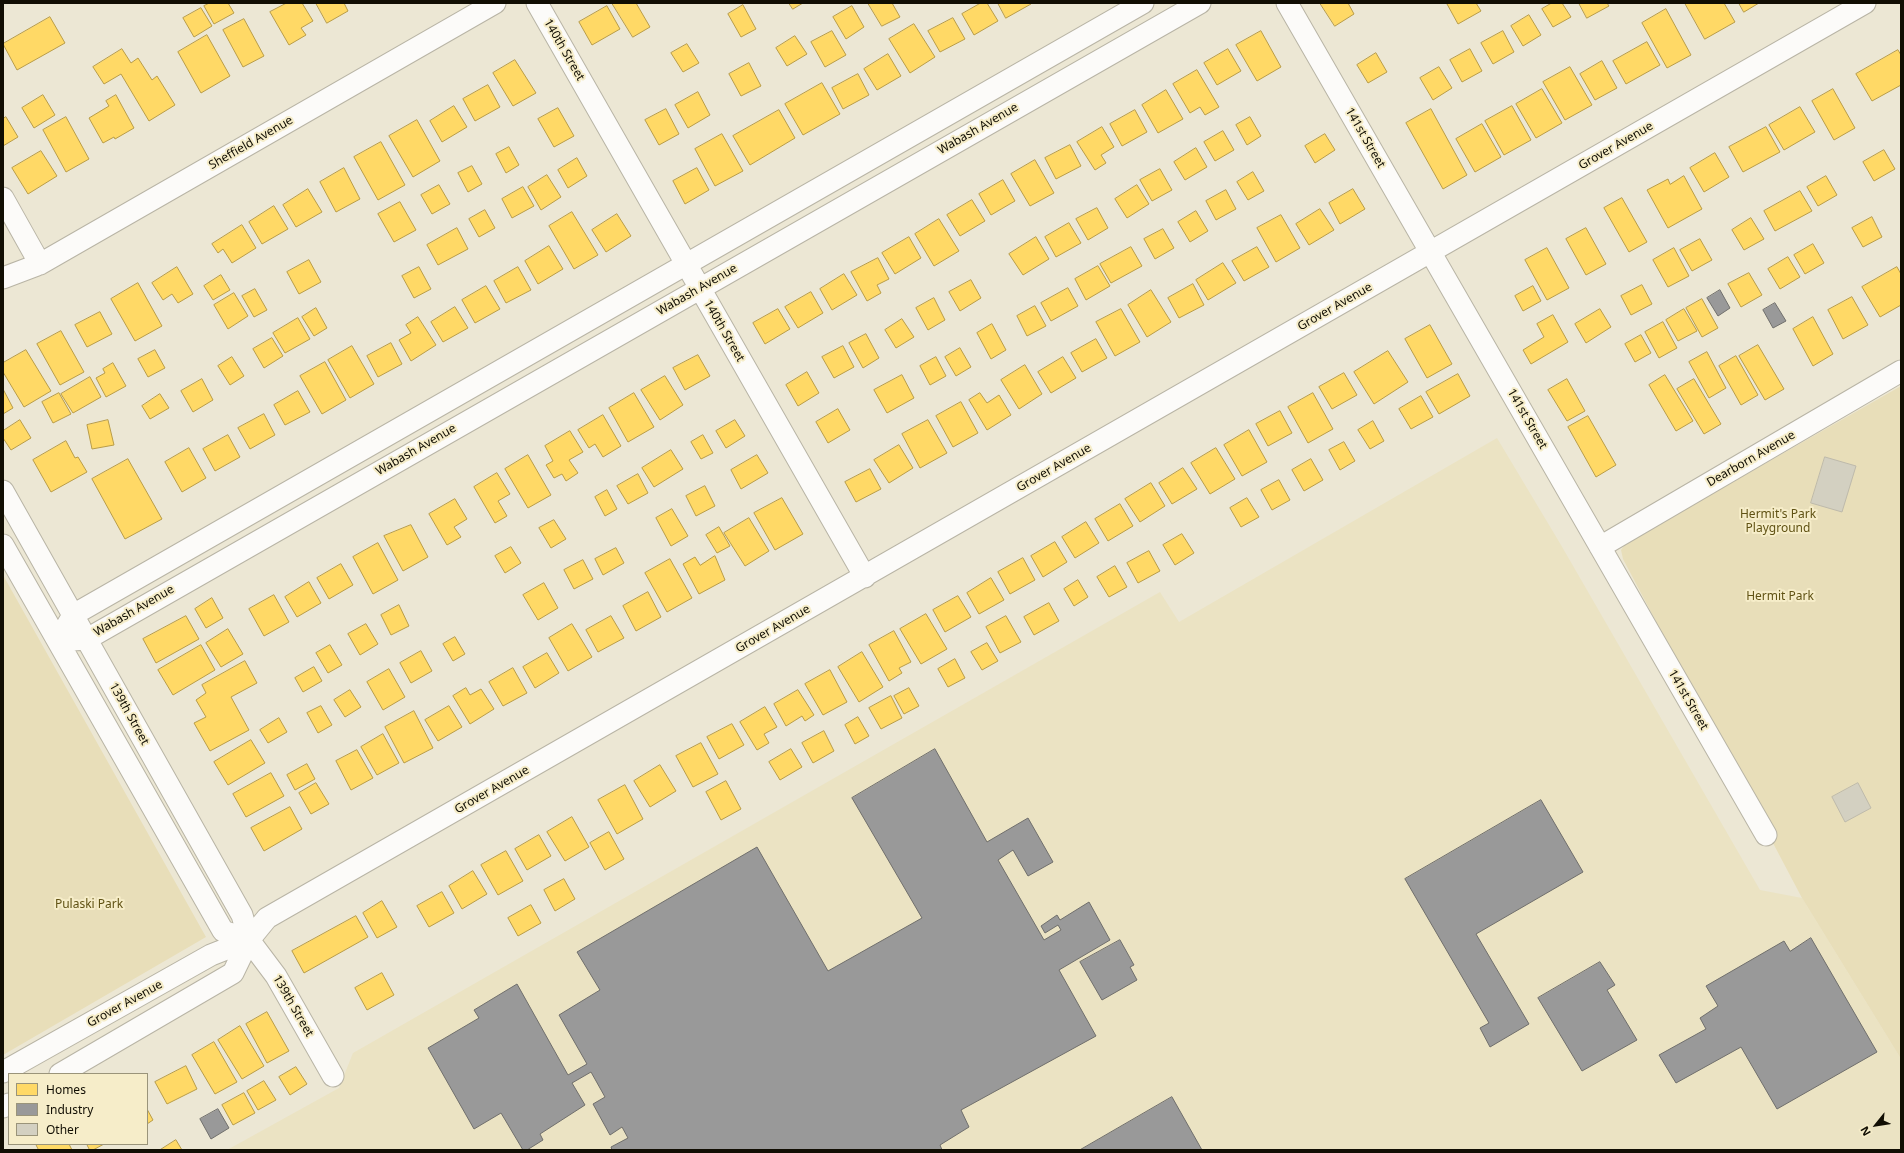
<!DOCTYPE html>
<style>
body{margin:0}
#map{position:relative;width:1904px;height:1153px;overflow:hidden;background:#ece7d4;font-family:"Noto Sans",sans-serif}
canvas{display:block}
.frame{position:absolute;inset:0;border:4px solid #110e03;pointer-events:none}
.legend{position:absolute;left:8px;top:1073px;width:140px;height:72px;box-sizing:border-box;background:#f6edc9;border:1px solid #9a947a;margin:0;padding:5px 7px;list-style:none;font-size:12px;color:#110e03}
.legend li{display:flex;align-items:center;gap:8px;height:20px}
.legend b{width:20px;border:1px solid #9a947a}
.north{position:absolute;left:1856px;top:1105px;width:40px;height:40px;-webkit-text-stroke:3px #f6edc9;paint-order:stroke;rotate:240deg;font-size:11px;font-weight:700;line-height:16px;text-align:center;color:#110e03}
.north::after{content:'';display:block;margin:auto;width:14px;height:18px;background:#110e03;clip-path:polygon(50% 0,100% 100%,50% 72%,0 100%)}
</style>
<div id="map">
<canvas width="1904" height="1153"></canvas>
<div class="frame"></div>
<ul class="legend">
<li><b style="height:11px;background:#ffd966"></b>Homes</li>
<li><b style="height:11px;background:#999"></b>Industry</li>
<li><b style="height:11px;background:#d3d0c1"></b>Other</li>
</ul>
<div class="north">N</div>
</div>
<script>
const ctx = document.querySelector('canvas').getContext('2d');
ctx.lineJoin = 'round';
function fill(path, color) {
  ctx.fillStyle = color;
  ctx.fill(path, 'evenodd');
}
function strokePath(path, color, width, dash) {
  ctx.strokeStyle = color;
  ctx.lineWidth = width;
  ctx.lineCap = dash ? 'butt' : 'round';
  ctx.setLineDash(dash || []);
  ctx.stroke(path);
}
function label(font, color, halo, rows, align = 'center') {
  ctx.font = font + ' "Noto Sans",sans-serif';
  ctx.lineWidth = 4;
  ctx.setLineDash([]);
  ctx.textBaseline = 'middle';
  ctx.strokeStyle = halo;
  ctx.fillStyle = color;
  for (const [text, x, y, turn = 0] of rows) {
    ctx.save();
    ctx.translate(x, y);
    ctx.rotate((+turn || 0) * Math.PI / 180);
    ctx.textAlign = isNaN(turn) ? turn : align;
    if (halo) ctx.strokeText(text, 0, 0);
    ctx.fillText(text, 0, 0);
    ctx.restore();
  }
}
const built = new Path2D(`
 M1497 438 1561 545 1760 890 1802 898 1901 1059V1150H227L339 1088 353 1053 1160 592 1179 622Z`);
const green = new Path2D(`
 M1901 386V1059L1802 898 1623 559 1621 550 1626 543Z
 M3 575 206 937 3 1055Z`);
const homes = new Path2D(`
 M210 3H228L234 13 214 24 204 6Z
 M287 3H302L313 21 301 28 306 35 289 45 270 12Z
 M316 3H344L348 11 327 23Z
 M612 3H636L650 27 633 37Z
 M789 3H803L793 9Z
 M868 3H892L900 17 882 26Z
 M981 3H987L998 21 974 35 962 14Z
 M998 3H1031V4L1006 18Z
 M1320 3H1348L1354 14 1335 26Z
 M1448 3H1476L1481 11 1458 24 1447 4Z
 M1552 3H1562L1571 17 1553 27 1542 9Z
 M1579 3H1607L1609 6 1587 18Z
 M1685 3H1724L1735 22 1705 39Z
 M1739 3H1759L1744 12Z
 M743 5 756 29 741 37 728 14Z
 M607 6 620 29 592 45 579 22Z
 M852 6 864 27 846 39 833 17Z
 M201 8 212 26 194 37 183 18Z
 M1666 9 1691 55 1667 68 1642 23Z
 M1529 15 1541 35 1523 46 1511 26Z
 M50 17 65 43 17 70 3 44Z
 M953 18 965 39 940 52 928 31Z
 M244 19 264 56 243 67 223 30Z
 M914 24 935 57 910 73 889 39Z
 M832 31 846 55 825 67 811 42Z
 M1261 31 1281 67 1257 81 1236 45Z
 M1503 31 1514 52 1493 64 1481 43Z
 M207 35 230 76 201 93 178 52Z
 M795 36 807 54 787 66 776 48Z
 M1647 42 1660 65 1626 84 1613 61Z
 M687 44 699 63 683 72 671 53Z
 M122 49 131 63 138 58 152 80 157 76 175 105 149 121 121 74 104 84 93 67Z
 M1228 49 1241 71 1217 85 1204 63Z
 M1470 49 1482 71 1462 82 1450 60Z
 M1898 50 1901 55V85L1872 101 1856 74Z
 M1376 53 1387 72 1368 83 1357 65Z
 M888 54 901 76 877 90 864 69Z
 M515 60 536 93 513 106 493 73Z
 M1602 61 1617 88 1595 100 1580 74Z
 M749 63 761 86 741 96 729 74Z
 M1439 67 1452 88 1433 100 1420 78Z
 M1570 67 1592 105 1565 120 1543 82Z
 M1197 70 1219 107 1205 115 1200 107 1190 113 1173 84Z
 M858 74 869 95 843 109 832 88Z
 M822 83 840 114 803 135 785 104Z
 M488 85 500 107 475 121 463 99Z
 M1542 89 1562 123 1536 138 1516 104Z
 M1833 89 1855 128 1834 140 1812 101Z
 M1166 90 1183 119 1158 133 1142 105Z
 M698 92 710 115 688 128 675 105Z
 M43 95 55 115 34 128 22 108Z
 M116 95 134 128 115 139 114 137 103 143 89 118 109 106 106 101Z
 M454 106 467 127 442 142 430 121Z
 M1512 106 1531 140 1504 155 1485 121Z
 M1800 107 1815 132 1784 150 1769 125Z
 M558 108 574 136 554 147 538 119Z
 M666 109 679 134 659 145 645 120Z
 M1431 109 1467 175 1443 189 1406 123Z
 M779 110 795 138 750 165 733 136Z
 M1135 110 1147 132 1122 146 1110 124Z
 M6 117 18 137 3 146V119Z
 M66 117 89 159 66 172 43 130Z
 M1250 117 1261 136 1247 145 1236 125Z
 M417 120 440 161 413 177 389 136Z
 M1482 124 1501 157 1475 172 1456 139Z
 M1102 127 1114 147 1101 155 1106 163 1095 170 1077 142Z
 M1766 127 1780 152 1743 172 1729 147Z
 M1223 131 1234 150 1215 161 1204 142Z
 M722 134 743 171 715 186 695 149Z
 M1325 134 1335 150 1315 163 1305 146Z
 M381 142 405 185 378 200 354 157Z
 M1070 145 1081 166 1056 179 1045 158Z
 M509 147 519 165 506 173 496 154Z
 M1196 148 1207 167 1185 180 1174 162Z
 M1884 150 1895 169 1874 181 1863 162Z
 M41 151 57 176 28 194 12 168Z
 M1715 153 1729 177 1704 192 1690 168Z
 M577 158 587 176 568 188 558 170Z
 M1035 160 1054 193 1030 206 1011 174Z
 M472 166 482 184 468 192 458 173Z
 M344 168 360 199 336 212 320 182Z
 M697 168 709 190 685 204 673 181Z
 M1160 169 1172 190 1152 201 1140 180Z
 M1253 172 1264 191 1248 200 1237 182Z
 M547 175 561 197 541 210 528 187Z
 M1684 176 1702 209 1668 228 1647 190 1668 179 1670 184Z
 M1826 176 1837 195 1818 206 1807 187Z
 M1003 180 1015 201 991 215 979 194Z
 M439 185 450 204 432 214 421 195Z
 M1137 185 1149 204 1127 218 1115 199Z
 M523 187 534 206 512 218 502 199Z
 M308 189 322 212 296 227 283 205Z
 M1353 189 1365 209 1340 224 1329 203Z
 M1226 190 1236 209 1216 220 1206 201Z
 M1800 191 1812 211 1775 231 1764 211Z
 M1622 198 1647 242 1629 252 1604 208Z
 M972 200 985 221 960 236 947 215Z
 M400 202 416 230 394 242 378 214Z
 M274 206 288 229 262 244 249 222Z
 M1097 208 1108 228 1088 240 1076 219Z
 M1320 209 1334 230 1309 245 1296 224Z
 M485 210 495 228 479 237 469 219Z
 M1196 211 1208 231 1190 242 1178 222Z
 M572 212 598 255 574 269 549 226Z
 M617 214 631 236 606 252 592 230Z
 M1281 215 1300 248 1276 262 1257 228Z
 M1872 217 1882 237 1863 247 1852 228Z
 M1751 218 1764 239 1744 250 1732 230Z
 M939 219 959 251 934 266 915 234Z
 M1069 223 1081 243 1056 257 1045 237Z
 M242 225 256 248 232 263 223 249 218 253 212 244Z
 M457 228 468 249 438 265 427 245Z
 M1586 228 1606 264 1586 275 1566 239Z
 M1163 229 1174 248 1155 259 1144 239Z
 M909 237 921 258 895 274 882 253Z
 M1036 237 1049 259 1023 275 1009 254Z
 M1700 239 1712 260 1692 271 1680 250Z
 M1813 244 1824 263 1805 274 1794 255Z
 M549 246 563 269 538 284 525 261Z
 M1131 247 1142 266 1111 283 1100 264Z
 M1257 247 1269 267 1244 281 1232 261Z
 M1547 248 1569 288 1547 300 1525 260Z
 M1674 248 1689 276 1668 287 1653 260Z
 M1788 257 1800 277 1780 289 1768 269Z
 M878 258 889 279 877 285 881 293 867 301 851 272Z
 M309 260 321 282 299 294 287 272Z
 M1223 263 1236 283 1208 300 1196 280Z
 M1098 266 1110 286 1086 300 1075 279Z
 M177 267 193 294 178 303 172 294 163 300 152 283Z
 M419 267 431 289 414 298 402 276Z
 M518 267 531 290 506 303 494 281Z
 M1897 267 1901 274V305L1880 317 1862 287Z
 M1749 273 1762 295 1741 307 1728 284Z
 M844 274 857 295 832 310 820 289Z
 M221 275 230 290 213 300 204 286Z
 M971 280 981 298 960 311 949 292Z
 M138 283 162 326 135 341 111 299Z
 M1193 284 1204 305 1179 318 1168 298Z
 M1642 285 1652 304 1631 315 1621 296Z
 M486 286 500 309 475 323 462 300Z
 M1533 286 1541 301 1523 311 1515 296Z
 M1068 288 1078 306 1051 321 1041 303Z
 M255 289 267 310 254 317 242 296Z
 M1151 290 1171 322 1147 337 1128 305Z
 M811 292 823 313 798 328 785 307Z
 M234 293 248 316 228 329 214 305Z
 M1852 297 1868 325 1843 339 1828 310Z
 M934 298 945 320 928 330 916 308Z
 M1702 299 1718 328 1702 337 1686 308Z
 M1035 306 1046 326 1027 336 1017 316Z
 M455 307 468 328 443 342 431 322Z
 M316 308 327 328 314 336 302 317Z
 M778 309 790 329 765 344 753 323Z
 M1121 309 1140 342 1115 356 1096 322Z
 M1600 309 1611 327 1586 343 1575 324Z
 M1684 309 1697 331 1678 341 1666 320Z
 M100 312 112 334 87 347 75 325Z
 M1553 315 1568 342 1531 364 1523 350 1544 337 1537 324Z
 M418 317 436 345 411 361 399 340 411 333 406 325Z
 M1813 317 1833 354 1813 366 1793 329Z
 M298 318 310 339 285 353 273 333Z
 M902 319 914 337 896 348 885 330Z
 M1663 322 1677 348 1659 358 1645 332Z
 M992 324 1006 350 991 359 977 333Z
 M1430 325 1452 364 1427 378 1405 339Z
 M61 331 84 372 60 385 37 344Z
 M866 334 879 358 863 368 849 343Z
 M1641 335 1651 353 1635 362 1625 344Z
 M272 338 283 356 264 368 253 349Z
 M1096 339 1107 358 1082 372 1071 353Z
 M391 343 402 364 378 377 367 356Z
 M1758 345 1784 389 1765 400 1739 356Z
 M352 346 374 384 350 398 328 360Z
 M843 346 854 367 834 378 822 357Z
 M960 348 971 367 956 376 945 357Z
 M26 350 51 391 24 407 3 372V363Z
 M155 350 165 368 148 377 138 359Z
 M1388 351 1408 382 1374 404 1354 372Z
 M1707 352 1726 388 1709 398 1689 362Z
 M698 355 710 376 685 390 673 368Z
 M1736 356 1758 395 1741 405 1719 366Z
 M232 357 244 376 230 385 218 366Z
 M936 357 946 376 930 385 920 366Z
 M1063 357 1076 378 1051 393 1038 372Z
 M325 362 346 400 322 414 300 376Z
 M113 363 126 386 106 397 96 378 105 373 103 369Z
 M1025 365 1042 394 1019 409 1001 380Z
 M807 372 819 393 798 406 786 385Z
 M1344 373 1357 395 1332 409 1319 387Z
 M1458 374 1470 396 1439 414 1426 392Z
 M902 375 914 398 887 413 874 390Z
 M1665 375 1693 421 1676 431 1649 385Z
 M665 376 683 405 660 420 641 390Z
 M90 377 101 397 73 413 61 394Z
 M202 379 213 400 193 412 181 391Z
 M1567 379 1585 411 1567 421 1548 390Z
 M1694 379 1721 424 1704 434 1677 389Z
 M3 389 13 408 3 414Z
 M298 391 310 412 285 425 274 405Z
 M59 393 71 414 53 423 42 402Z
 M634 393 654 427 628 442 609 408Z
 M980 393 987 403 999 395 1011 415 987 430 969 400Z
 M1313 393 1333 429 1308 443 1288 407Z
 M160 394 169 408 150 419 142 406Z
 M1421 396 1433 417 1411 429 1399 409Z
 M961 402 978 433 953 447 936 416Z
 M838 409 850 430 828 443 816 422Z
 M1280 411 1292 433 1268 446 1256 424Z
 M264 414 275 435 250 449 238 428Z
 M603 415 621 446 603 457 595 444 589 448 578 430Z
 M1588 416 1616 465 1596 477 1568 427Z
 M20 420 31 438 11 450 3 438V431Z
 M108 420 114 445 92 449 87 425Z
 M735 420 745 436 726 448 716 431Z
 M928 420 947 453 920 468 902 434Z
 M1373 421 1384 441 1370 449 1358 430Z
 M1249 430 1267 462 1242 476 1224 445Z
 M570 431 583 452 569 460 578 473 566 481 562 474 554 478 546 465 553 461 545 446Z
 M228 435 240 457 215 471 203 449Z
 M703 435 713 453 701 459 691 442Z
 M66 441 75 458 78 457 87 472 51 492 33 460Z
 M1344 442 1355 461 1340 470 1329 450Z
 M899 445 913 468 889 483 874 460Z
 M189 448 206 478 182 492 165 462Z
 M1216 448 1235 479 1210 494 1191 463Z
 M671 450 683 469 654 487 642 468Z
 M528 455 551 495 528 508 505 469Z
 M757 455 768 473 741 489 731 470Z
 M128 459 162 519 125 539 92 479Z
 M1311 459 1323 480 1304 491 1292 470Z
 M1183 468 1197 489 1172 504 1159 483Z
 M870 469 881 489 856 502 845 482Z
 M497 473 510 494 498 501 507 516 495 523 474 487Z
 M638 474 648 493 628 504 617 486Z
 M1279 480 1290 500 1272 510 1261 490Z
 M1151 483 1165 506 1140 522 1125 499Z
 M705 486 715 506 696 516 686 496Z
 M607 490 617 509 605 516 595 497Z
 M782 498 803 534 775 550 754 513Z
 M1247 498 1259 517 1241 527 1230 508Z
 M455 499 467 519 454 527 461 537 447 545 429 514Z
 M1120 504 1133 526 1108 541 1095 519Z
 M672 509 688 536 671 546 656 518Z
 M749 518 769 551 745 566 724 533Z
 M554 520 566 539 551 548 539 528Z
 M1086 522 1099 543 1075 558 1062 537Z
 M411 525 428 557 403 571 384 536Z
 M719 527 730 546 717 553 706 535Z
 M1182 534 1194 553 1175 565 1163 545Z
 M1055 542 1067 562 1043 577 1031 556Z
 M378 543 398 580 373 594 353 557Z
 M511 547 521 563 505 573 495 556Z
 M616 548 624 563 603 575 595 559Z
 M1149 551 1160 571 1138 583 1127 563Z
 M715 556 725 580 699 594 683 564 695 557 700 565Z
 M1023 558 1035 580 1010 594 998 572Z
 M670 559 692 598 667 612 645 573Z
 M583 560 593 579 574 589 564 570Z
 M341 564 353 585 329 599 317 578Z
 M1115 566 1127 587 1109 597 1097 577Z
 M991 578 1004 600 979 614 967 593Z
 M1078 580 1088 597 1074 606 1064 589Z
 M309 582 321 603 297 617 285 597Z
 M544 583 558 608 538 620 523 595Z
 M648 592 661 617 636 631 623 606Z
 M274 595 289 622 264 636 249 609Z
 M958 596 971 617 945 632 933 610Z
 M212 598 223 618 206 628 195 609Z
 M1049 603 1059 621 1034 635 1024 617Z
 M399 605 409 626 391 635 381 615Z
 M926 614 947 649 921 664 900 629Z
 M186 616 199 639 156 663 143 639Z
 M611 616 624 638 598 652 586 630Z
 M1006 616 1021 642 1000 653 986 627Z
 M366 624 378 644 360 655 348 634Z
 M572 624 592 657 568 671 549 638Z
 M228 629 243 654 221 667 206 643Z
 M894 631 911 662 899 668 902 673 889 681 869 645Z
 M455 637 465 654 453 661 443 644Z
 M987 643 998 661 982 670 971 652Z
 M201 645 215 670 173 695 158 670Z
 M330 645 342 665 328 673 316 653Z
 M421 651 432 671 411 683 400 663Z
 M862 652 883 687 859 702 838 667Z
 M547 653 559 673 535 688 523 667Z
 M955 659 965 678 948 687 938 669Z
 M245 661 257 683 231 697 249 730 210 751 194 723 206 717 196 700 206 693 202 685Z
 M314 667 322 681 303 692 295 678Z
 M513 668 527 693 503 706 489 682Z
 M389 669 405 697 383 710 367 682Z
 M830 670 847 702 823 715 805 684Z
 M466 688 470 695 481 689 494 709 470 724 453 696Z
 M909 688 919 706 904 714 894 696Z
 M350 690 361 707 345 717 334 700Z
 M798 690 814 715 805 721 802 716 786 726 774 704Z
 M891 696 902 718 881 729 869 708Z
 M321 706 332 725 318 733 307 713Z
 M449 706 462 727 438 741 425 720Z
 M765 707 777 727 764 734 769 743 757 750 740 722Z
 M414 711 433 748 404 763 385 727Z
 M858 717 869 736 855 744 845 725Z
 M279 718 287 732 268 743 260 730Z
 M732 724 744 745 719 759 707 737Z
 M824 731 834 751 813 763 802 743Z
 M383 734 399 763 377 775 361 747Z
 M251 740 265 763 228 785 214 762Z
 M701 743 718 774 693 787 676 756Z
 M791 749 802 767 780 780 769 762Z
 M357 750 373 778 351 790 336 761Z
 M307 764 315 779 295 790 287 775Z
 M660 765 676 791 650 807 634 781Z
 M271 773 284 796 246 817 233 794Z
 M726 781 741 809 721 820 706 792Z
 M316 783 329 804 311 814 299 793Z
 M625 785 643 819 617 834 598 800Z
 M290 807 302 829 264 851 251 828Z
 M572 817 589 847 565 861 547 832Z
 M609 832 624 859 605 870 590 843Z
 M539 835 551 856 527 870 515 849Z
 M506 851 523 881 498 895 481 865Z
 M473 871 487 894 462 909 449 886Z
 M564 879 575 899 555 911 544 890Z
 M442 892 454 913 429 927 417 906Z
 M382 901 397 927 377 938 363 913Z
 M531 905 541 923 518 936 508 918Z
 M356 916 368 937 304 973 292 951Z
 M382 973 394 995 367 1010 355 988Z
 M267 1012 289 1051 267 1063 246 1024Z
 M240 1026 264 1066 242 1079 218 1040Z
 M214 1042 237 1082 215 1094 192 1055Z
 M186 1066 197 1089 167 1104 155 1082Z
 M296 1067 307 1084 290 1095 279 1077Z
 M264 1081 276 1100 258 1110 247 1091Z
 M244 1093 255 1113 233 1125 222 1105Z
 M147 1109 153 1120 147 1124Z
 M176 1140 182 1150H160Z
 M36 1144H69L72 1150H39Z
 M87 1144H104L93 1150H90Z`);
const industry = new Path2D(`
 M1720 290 1730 308 1718 316 1707 298Z
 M1775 303 1786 321 1773 328 1763 310Z
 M935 749 987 842 1028 818 1053 862 1028 876 1013 850 998 860 1044 940 1061 930 1058 925 1045 933 1041 926 1057 915 1060 920 1089 902 1110 940 1059 970 1096 1036 961 1110 969 1127 940 1145 942 1150H612L611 1147 628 1138 622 1127 610 1135 593 1104 605 1097 591 1072 572 1083 585 1105 540 1134 543 1140 527 1150H523L501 1113 474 1129 428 1048 479 1018 474 1010 517 984 568 1075 587 1064 559 1015 600 990 577 952 757 847 828 971 922 918 852 798Z
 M1541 800 1583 872 1476 934 1529 1024 1490 1047 1480 1028 1489 1023 1405 879Z
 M1811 938 1877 1052 1777 1109 1741 1047 1676 1083 1659 1055 1706 1029 1700 1018 1718 1006 1706 986 1784 941 1790 951Z
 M1120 940 1134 965 1130 967 1137 980 1102 1000 1080 962Z
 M1600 962 1615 985 1607 990 1637 1040 1582 1071 1538 998Z
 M1172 1097 1202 1150H1080Z
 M218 1109 229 1128 211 1139 200 1119Z`);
const building = new Path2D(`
 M1825 457 1856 466 1842 512 1811 503Z
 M1858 783 1871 808 1845 822 1832 797Z`);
const minor = new Path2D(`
 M537 3 865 577
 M1287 3 1766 835
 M3 198 40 264
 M3 278 40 264 495 3
 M3 491 242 915 249 940 276 976 333 1076
 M3 545 223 931 249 940
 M1600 547 1901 371
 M58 641 87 639 1200 3
 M58 641 73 615 1143 3
 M3 1072 211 955 249 940
 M60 1074 233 973 249 940 267 918 1865 3
 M3 1107 9 1104`);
const streetNames = [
 ["140th Street",564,50,60],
 ["Wabash Avenue",978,129,-30],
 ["141st Street",1365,138,60],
 ["Sheffield Avenue",251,143,-30],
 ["Grover Avenue",1616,146,-30],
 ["Wabash Avenue",697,290,-30],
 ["Grover Avenue",1335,307,-30],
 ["140th Street",724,331,60],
 ["141st Street",1527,419,60],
 ["Wabash Avenue",416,450,-30],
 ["Dearborn Avenue",1751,459,-30],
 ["Grover Avenue",1054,468,-30],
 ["Wabash Avenue",134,611,-30],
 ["Grover Avenue",773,629,-30],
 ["141st Street",1688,700,60],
 ["139th Street",129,714,61],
 ["Grover Avenue",492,790,-30],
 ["Grover Avenue",125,1004,-29],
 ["139th Street",293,1006,60]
];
const parkNames = [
 ["Hermit's Park",1778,515],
 ["Playground",1778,529],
 ["Hermit Park",1780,597],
 ["Pulaski Park",89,905]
];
fill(built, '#ebe3c3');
fill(green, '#e8deb9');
fill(homes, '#ffd966');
strokePath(homes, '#b89c48', 1);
fill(industry, '#999');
strokePath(industry, '#706f6c', 1);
fill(building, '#d3d0c1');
strokePath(building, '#bebaab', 1);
strokePath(minor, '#b8b4a5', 23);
strokePath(minor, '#fcfbf9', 21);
label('12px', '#110e03', '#f6edc9', streetNames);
label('12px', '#605214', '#f6edc9', parkNames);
</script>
